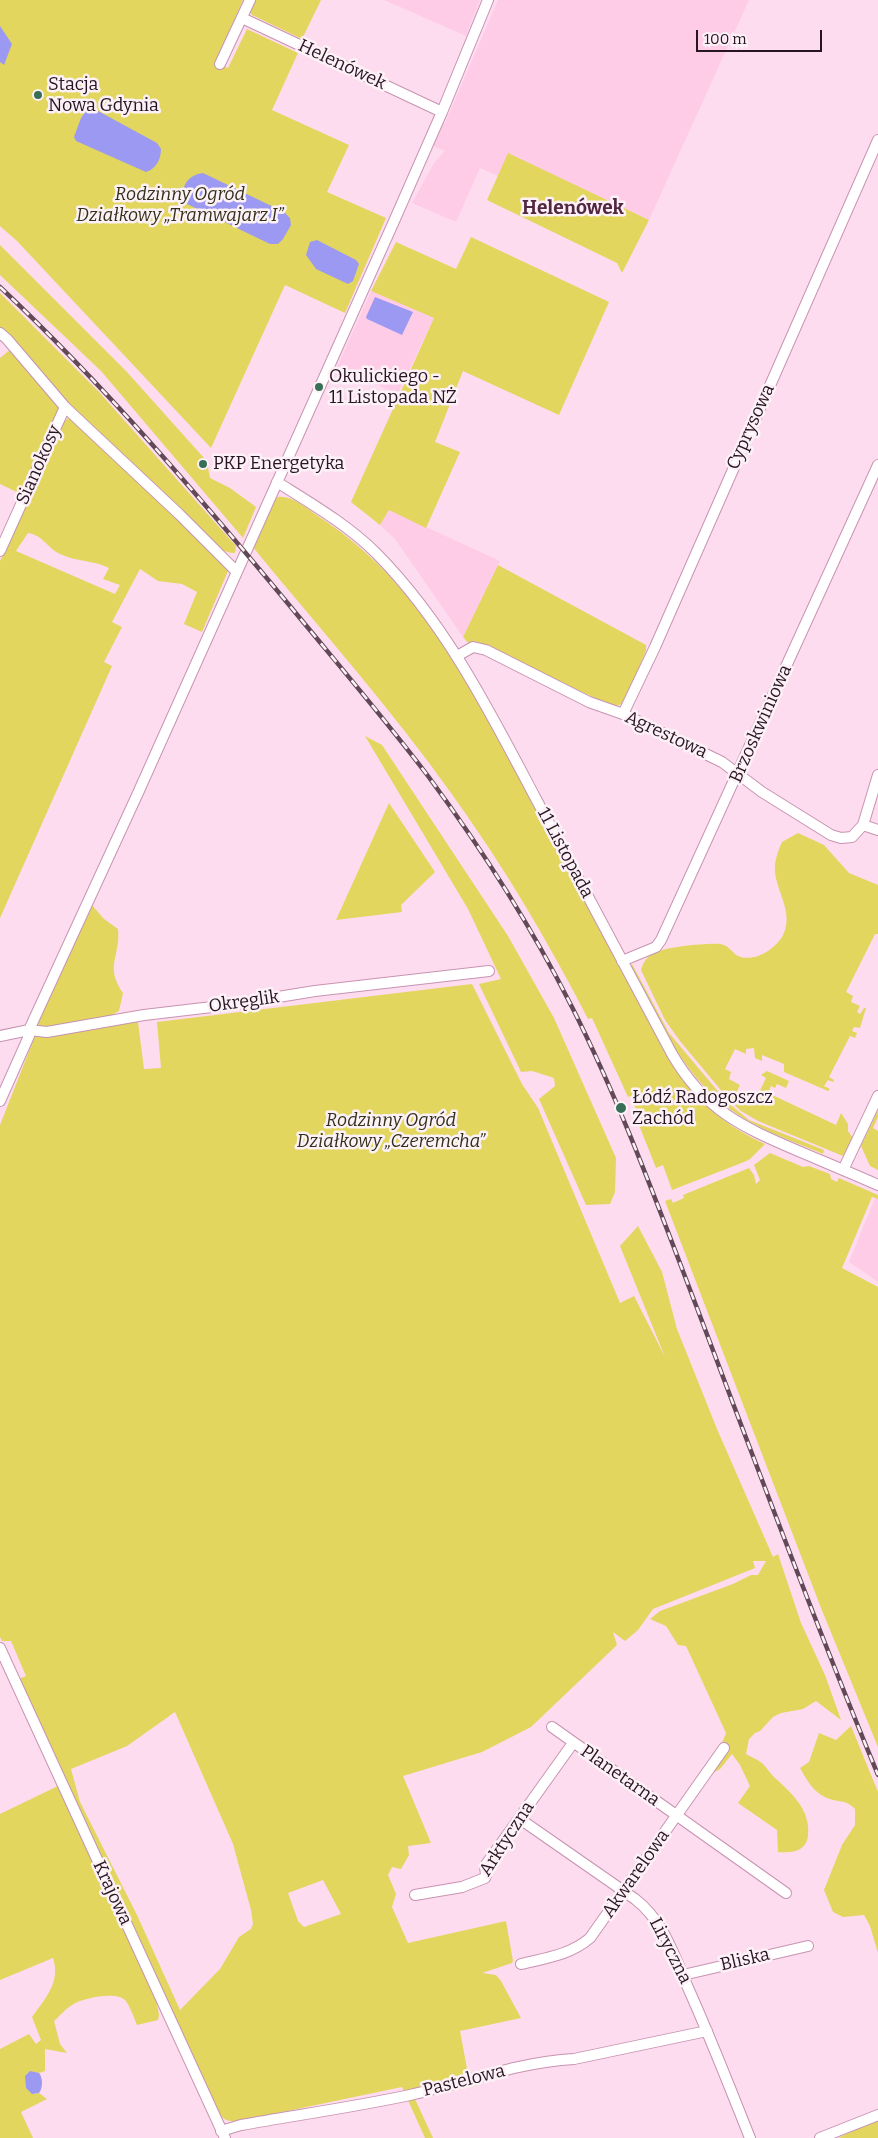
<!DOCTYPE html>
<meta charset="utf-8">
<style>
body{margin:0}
#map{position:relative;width:878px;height:2138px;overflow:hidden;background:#fedcef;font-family:Bitter,serif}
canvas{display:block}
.scale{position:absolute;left:696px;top:30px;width:126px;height:22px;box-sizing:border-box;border:2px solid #291521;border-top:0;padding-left:6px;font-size:15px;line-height:18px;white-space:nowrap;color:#291521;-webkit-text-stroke:4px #fcf1f7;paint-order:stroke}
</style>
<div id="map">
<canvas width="878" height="2138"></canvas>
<div class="scale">100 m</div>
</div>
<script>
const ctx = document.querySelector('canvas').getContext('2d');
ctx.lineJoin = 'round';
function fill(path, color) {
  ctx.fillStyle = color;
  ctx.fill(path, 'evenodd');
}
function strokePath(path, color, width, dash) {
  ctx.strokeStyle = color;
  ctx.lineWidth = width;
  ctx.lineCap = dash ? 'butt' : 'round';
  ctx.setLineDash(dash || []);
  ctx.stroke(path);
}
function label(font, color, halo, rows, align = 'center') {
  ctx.font = font + ' Bitter,serif';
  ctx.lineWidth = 5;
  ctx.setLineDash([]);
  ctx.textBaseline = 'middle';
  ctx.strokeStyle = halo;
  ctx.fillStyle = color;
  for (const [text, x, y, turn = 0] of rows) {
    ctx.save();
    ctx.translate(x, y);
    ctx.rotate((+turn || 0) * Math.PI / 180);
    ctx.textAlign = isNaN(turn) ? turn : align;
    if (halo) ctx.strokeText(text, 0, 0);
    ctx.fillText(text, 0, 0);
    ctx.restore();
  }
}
const built = new Path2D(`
 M384 0H480L466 36Z
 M498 0H749L649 220 508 154 498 176 480 168 456 222 412 203 434 163 445 151 433 146 440 129 445 123Z
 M371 291 434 318 398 394 337 367Z
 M389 510 500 561 463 637 395 539 380 525Z
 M875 1198 878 1199V1282L849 1262Z`);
const green = new Path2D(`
 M0 0H243L216 62 228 68 247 29 298 53 272 110 349 145 327 192 386 218 345 313 285 285 211 448 17 241 0 226Z
 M254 0H321L302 39 252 15 250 12Z
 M508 153 649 220 622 273 617 263 487 200Z
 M471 237 609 302 559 415 463 371 435 442 460 452 426 528 389 510 380 525 351 502 434 318 371 291 396 242 456 269Z
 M0 245 127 372 204 458 197 463 202 470 208 467 210 478 230 488 256 507 243 538 101 371 0 275Z
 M0 293 99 392 236 546 235 553C224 553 220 546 207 547L228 571 202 632 184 624 197 592 182 584 158 581 140 569 112 622 122 627 104 662 112 666 0 918V561L60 426 72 414 63 405 21 494 0 484V358L11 349 0 338ZM28 533C43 535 47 548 60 554 76 562 94 560 109 568L103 579 120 585 115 594 16 551Z
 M278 497C291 495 305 507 315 514 392 564 429 621 476 697L676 1070C699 1104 728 1127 765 1144L750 1159 744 1162 672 1190 663 1165 656 1168 633 1110 636 1109 630 1096 628 1097 592 1018 588 1019C548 941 503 865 451 793 390 707 319 628 252 546L273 500Z
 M498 565 646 645V651L624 703 614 707 481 644 470 645 463 637Z
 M365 736 382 745 508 936 554 1018 616 1158 615 1192 610 1204 586 1205 539 1099 555 1086 554 1078 532 1071 521 1072 479 984 501 979 468 909Z
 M389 803 435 872 401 905 402 912 336 920Z
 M798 833 824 845 849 873 878 885V934H875L846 992 853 996 851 1002 860 1006 857 1012 860 1014 864 1008H866L860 1028 854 1027 852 1031 857 1033 855 1038 850 1036 829 1077 834 1080 833 1082 828 1080 824 1086 830 1089 828 1091 784 1072V1064L762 1055V1061L755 1058 754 1048 746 1049V1054L735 1049 725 1069 731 1072 729 1079 740 1085 735 1095 746 1103 748 1101 754 1103 766 1078 761 1075 767 1071 789 1081 786 1088 777 1084 775 1088 771 1086 768 1093 836 1125 841 1113 848 1124V1131L853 1138 843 1156 758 1121 741 1111 729 1100 680 1041 665 1020 641 970C643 963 646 958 652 954 662 947 707 943 720 944 729 945 731 952 738 956 754 963 776 949 783 935 794 913 777 893 775 872 774 862 778 851 782 842Z
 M92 905 104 919 118 929C121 956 104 966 123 993L119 1011 110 1016 43 1029 39 1027 38 1022Z
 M632 964 669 1033 727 1102 749 1120 824 1150 823 1154C795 1142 765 1132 740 1116 685 1082 661 1023 631 968Z
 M472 984 522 1084 538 1108 620 1303 634 1296 665 1357 620 1246 638 1226 662 1272 677 1329 717 1429 773 1557 778 1554 801 1623 825 1675 841 1720 816 1701 803 1709 781 1713 773 1717 760 1731 755 1733 749 1739 746 1754C751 1757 759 1760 763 1764 767 1768 769 1772 773 1776 791 1793 811 1809 808 1836 806 1852 791 1853 778 1852L777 1830 738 1803 750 1786 740 1765 732 1754 720 1769 709 1775 726 1733 686 1646 678 1645 666 1626 650 1619 660 1611 733 1584 751 1575H758L766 1561H753L755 1568 653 1609 638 1630 625 1641 613 1632 617 1645 531 1727 482 1752 403 1776 431 1843 408 1846 409 1855 401 1869 392 1867 388 1875 396 1894 392 1907 408 1943 506 1921 513 1961 512 1963 482 1973 496 1975 501 1981 521 2018 460 2031 468 2074 478 2072 479 2085 415 2099 433 2138H425L402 2087 235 2122 226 2120 218 2114 16 1680 26 1676 11 1641H2L0 1637V1125L35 1036 138 1022 144 1069 161 1068 157 1022ZM175 1712 233 1844 251 1910 253 1924 251 1929 239 1937 220 1969 180 2010 137 1915 80 1802 71 1769 127 1746ZM323 1880 341 1914 304 1927 298 1921 288 1893Z
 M878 1110V1117L873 1128 878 1131V1170L870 1166 861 1146Z
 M770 1153 803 1167 809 1166 830 1174 831 1179 837 1182 839 1178 878 1195V1199L872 1197 842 1268 878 1287V1747L821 1608 665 1201 671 1199 673 1203 684 1198 683 1195 749 1168 754 1175 756 1184 760 1180 754 1165Z
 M851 1726 878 1792V1953L870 1926 864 1915 843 1917 833 1912 824 1890 842 1845 855 1825V1809C845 1799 841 1803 830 1799 814 1794 807 1780 800 1768L809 1762 819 1733 836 1740Z
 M60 1785 154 1989 159 2015 158 2020 137 2025C134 2018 130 2006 125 2000 116 1991 82 1998 72 2005 65 2009 60 2016 54 2021L60 2044 67 2053 45 2049V2071L39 2073 30 2072 32 2094 39 2093 47 2099 21 2112 33 2138H0V2049L29 2034 36 2044 41 2040 32 2017C45 1999 61 1982 53 1958L0 1980V1814Z
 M878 2119V2138H838Z`);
const water = new Path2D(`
 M0 26 12 44 4 65 0 62Z
 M87 109 98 111 157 143 161 149C161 159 156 169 146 172L76 141 74 137 81 118Z
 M203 173 284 212 290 218 291 225 283 239 278 244H270L187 204 182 198C182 184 189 175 203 173Z
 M317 240 356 260 359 264 353 281 348 284 316 269 306 255 310 242Z
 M375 297 413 312 402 335 367 319 366 317Z
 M30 2071 39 2073C43 2078 43 2088 39 2093L32 2094 26 2088 25 2076Z`);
const minor = new Path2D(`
 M242 18 442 112
 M220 64 250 0
 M0 333 7 339 65 407 179 514 236 571
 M277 482C312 504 348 525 377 554 446 624 490 712 535 797 581 883 626 968 672 1054 704 1109 740 1126 796 1150 824 1162 851 1173 878 1185
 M0 551 65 407
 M457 656 473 647 486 650 589 702 623 714 722 762 762 792 831 835 841 838 852 837 863 825 878 775
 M623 714 655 647 878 140
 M863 825 878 830
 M622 961 656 947 661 940 878 465
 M0 1036 29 1030 47 1032 144 1015 229 1005 315 991 489 971
 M0 1101 29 1036V1030L138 793 395 219 442 112 488 0
 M843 1170 878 1096
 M0 1648 225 2138
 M552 1727 786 1893
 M520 1819 635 1899C664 1921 675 1958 689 1990 711 2039 730 2088 750 2138
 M415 1895 462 1887 485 1878 486 1875 485 1866 573 1743
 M521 1964C546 1958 570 1955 590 1938L724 1748
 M683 1975 808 1946
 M221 2131 241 2125C297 2115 354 2107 410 2095 464 2083 518 2062 574 2059L707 2031
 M820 2138 878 2115`);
const rail = new Path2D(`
 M0 287C105 386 198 495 290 606 336 662 384 718 428 776 482 849 531 926 572 1007 621 1104 658 1206 697 1308 756 1464 814 1620 878 1775`);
const markers = [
 [38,95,5,"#387057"],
 [319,387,5,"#387057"],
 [203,464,5,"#387057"],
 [621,1108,6,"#387057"]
];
const streetNames = [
 ["Helenówek",342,65,25],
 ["Cyprysowa",751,427,-66],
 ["Sianokosy",39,465,-66],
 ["Brzoskwiniowa",761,724,-66],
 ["Agrestowa",666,735,25],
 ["11 Listopada",565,853,62],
 ["Okręglik",244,1002,-8],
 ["Planetarna",620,1776,35],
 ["Arktyczna",507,1839,-57],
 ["Akwarelowa",636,1874,-55],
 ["Krajowa",112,1893,65],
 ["Liryczna",670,1951,63],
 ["Bliska",745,1960,-13],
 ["Pastelowa",464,2081,-14]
];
const poiNames = [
 ["Stacja",48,85],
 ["Nowa Gdynia",48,106],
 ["Okulickiego -",329,377],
 ["11 Listopada NŻ",329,398],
 ["PKP Energetyka",213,464],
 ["Łódź Radogoszcz",632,1098],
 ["Zachód",632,1119]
];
const parkNames = [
 ["Rodzinny Ogród",180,195],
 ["Działkowy „Tramwajarz I”",180,216],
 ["Rodzinny Ogród",391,1121],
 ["Działkowy „Czeremcha”",391,1142]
];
const neighbourhoodNames = [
 ["Helenówek",573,209]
];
fill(built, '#ffcce8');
fill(green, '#e2d65e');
fill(water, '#9b99f2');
strokePath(minor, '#c893b1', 12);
strokePath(minor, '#fff', 10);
strokePath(rail, '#614957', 4.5);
strokePath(rail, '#fcf1f7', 2.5, [8]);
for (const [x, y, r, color] of markers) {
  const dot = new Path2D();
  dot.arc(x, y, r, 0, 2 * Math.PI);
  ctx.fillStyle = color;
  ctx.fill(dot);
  strokePath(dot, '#fcf1f7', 2);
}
label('18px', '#291521', '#fcf1f7', streetNames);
label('18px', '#291521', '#fcf1f7', poiNames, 'left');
label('italic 18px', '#312f17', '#fcf1f7', parkNames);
label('bold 19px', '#522742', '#fcf1f7', neighbourhoodNames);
</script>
